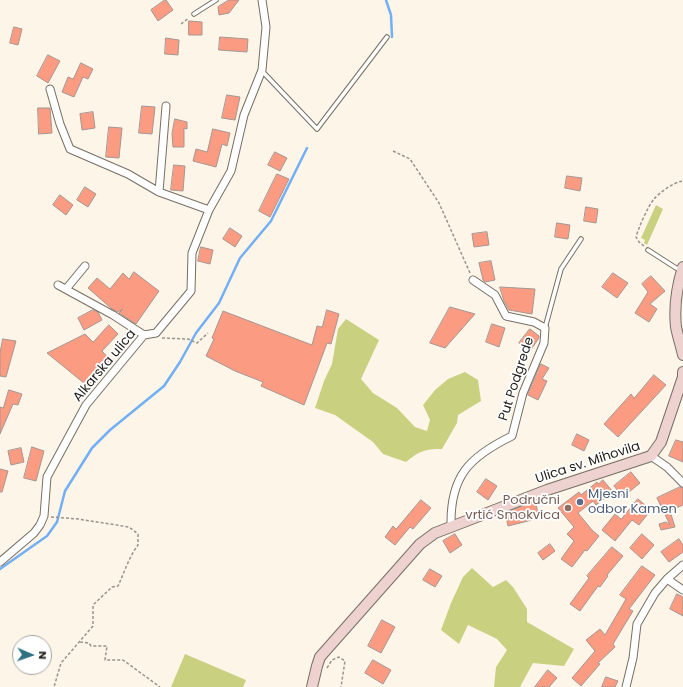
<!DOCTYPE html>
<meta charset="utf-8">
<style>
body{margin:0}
#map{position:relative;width:683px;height:687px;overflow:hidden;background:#fef5e9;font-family:Poppins,sans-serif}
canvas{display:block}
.north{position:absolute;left:12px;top:635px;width:40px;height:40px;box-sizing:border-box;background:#fff;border:1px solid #a6a5a3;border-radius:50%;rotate:92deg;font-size:11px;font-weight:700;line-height:16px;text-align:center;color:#211e1a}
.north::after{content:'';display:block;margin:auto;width:14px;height:18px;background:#2e7282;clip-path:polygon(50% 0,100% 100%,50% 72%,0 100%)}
</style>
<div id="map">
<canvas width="683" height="687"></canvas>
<div class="north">N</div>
</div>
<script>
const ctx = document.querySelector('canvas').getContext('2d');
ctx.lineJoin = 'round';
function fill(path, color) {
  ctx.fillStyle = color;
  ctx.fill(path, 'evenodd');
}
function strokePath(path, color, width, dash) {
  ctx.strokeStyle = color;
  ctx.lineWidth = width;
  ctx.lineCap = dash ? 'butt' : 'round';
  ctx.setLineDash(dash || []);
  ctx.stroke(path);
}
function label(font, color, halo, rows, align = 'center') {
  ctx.font = font + ' Poppins,sans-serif';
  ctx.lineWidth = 3.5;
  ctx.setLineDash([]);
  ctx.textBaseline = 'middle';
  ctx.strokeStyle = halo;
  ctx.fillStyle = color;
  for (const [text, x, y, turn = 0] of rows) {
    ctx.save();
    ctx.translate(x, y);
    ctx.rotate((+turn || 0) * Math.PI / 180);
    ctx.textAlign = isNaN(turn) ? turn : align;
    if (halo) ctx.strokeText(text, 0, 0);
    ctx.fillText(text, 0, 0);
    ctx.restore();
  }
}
const green = new Path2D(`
 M656 205 663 209 647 245 644 243 645 240 641 238Z
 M346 319 379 340 361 379 373 393 397 408 415 427 427 431 430 420 423 405 435 390 448 379 465 372 478 380 481 401 458 415 457 423 442 449C424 449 420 451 406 462L383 454 373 442 335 415 315 408 324 381 332 364 338 329Z
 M472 568 493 587 506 580 513 587 527 609V622L574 649 564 666 533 663 520 687H494L496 667 507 650 497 639 468 625 459 644 441 630 451 603 463 577Z
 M185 654 246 680 243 687H171Z`);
const stream = new Path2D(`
 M386 0 391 15 392 37
 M0 569 47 536 57 522 65 491 92 448 110 430 164 386 180 362 196 333 219 303 240 258 271 221 307 148`);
const building = new Path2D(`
 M165 0H166L173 10 158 21 151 10Z
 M229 0H239L229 13 219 15 218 7Z
 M189 21 202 22V35H189Z
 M14 27 22 29 18 45 10 43Z
 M220 37 248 39 247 52 219 50Z
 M166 38 179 40 178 55 165 54Z
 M48 55 60 61 48 83 37 76Z
 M81 63 93 69 88 79 83 77 74 97 62 92 68 77 73 79Z
 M227 95 240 97 235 120 222 118Z
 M142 106 155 107 152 134 139 133Z
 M38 108H50L52 133 39 134Z
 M93 112 95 128 82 130 80 114Z
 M175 119 187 122V129L184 128V147H173L172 134Z
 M109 127 122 128 119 158 106 157Z
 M213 129 230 133 227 146 222 144 216 167 193 161 196 149 207 152Z
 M275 152 287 158 280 171 268 165Z
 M174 165 185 166 183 191 171 190Z
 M277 174 289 179 270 217 259 211Z
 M567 176 582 178 580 191 565 188Z
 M85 187 96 194 88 207 77 200Z
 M60 195 73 205 66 215 53 205Z
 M586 207 598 209 596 223 584 221Z
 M557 223 570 225 568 239 555 237Z
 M230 228 242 236 235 247 223 239Z
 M487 232 489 245 474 247 472 234Z
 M201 247 213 250 210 264 198 261Z
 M491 261 495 280 485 282 483 280 479 263Z
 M134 272 159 291 136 324 119 313 123 309 118 312 112 309 88 288 97 278 110 289 123 273 129 279Z
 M613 273 628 283 617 298 602 287Z
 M651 276 665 291 650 304 657 309 649 322 635 313 648 292 642 284Z
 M500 287 535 289 532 314 509 310 504 301Z
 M450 307 475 314 445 348 430 343Z
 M93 310 98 312 102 320 84 330 78 318Z
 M327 310 339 314 331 344 327 343 304 405 261 386 263 382 235 371 206 356 214 339 212 338 223 311 312 345 317 326 322 327Z
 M492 324 505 328 499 347 486 342Z
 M109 325 118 334 102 351 112 362 90 388 47 353 85 334 93 342Z
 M530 329 539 336V338L530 351 519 343Z
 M3 339 16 341 6 377 0 376V353Z
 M541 364 549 368 542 379 547 381 538 400 528 395Z
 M654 375 666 385 618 437 604 424 631 394 634 398Z
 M9 390 22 394 18 405 13 404 0 434V407L3 408Z
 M577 434 589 440 584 451 572 445Z
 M676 440 683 442V462L669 456Z
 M32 447 44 451 36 481 24 478Z
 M21 448 24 462 11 465 8 451Z
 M0 469 8 471 2 492H0Z
 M631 472 640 483 623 497 614 486Z
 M486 479 497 486 488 500 477 492Z
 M603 480 613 492 596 505 593 501 578 513 592 530 599 536 587 551 585 550 572 567 561 559 574 541 567 534 574 527 558 508 579 492 581 495 597 482 598 484Z
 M680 487 683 488V505L670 511 675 527 661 530 659 524 666 522 670 525 657 498Z
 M638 499 651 510 639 525 632 520 615 541 602 530 615 514 621 519Z
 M421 500 431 508 413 529 410 527 395 545 385 537 393 526 396 529Z
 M533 502H535L540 518 508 526 505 513Z
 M455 534 462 545 450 553 443 541Z
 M642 534 654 545 642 559 630 548Z
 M679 539 683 545V552L669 562 661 552Z
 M550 544 555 551 543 560 538 553Z
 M612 547 623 556 607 575 608 576 600 587 598 586 580 611 570 604 589 578 587 576Z
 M642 566 655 575 629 609 633 611 613 644 615 647 598 663 600 664 581 686 572 678 595 651 586 640 600 629 605 635 626 599 620 595Z
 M430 569 442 576 435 587 423 580Z
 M677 594 683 597V616L670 609Z
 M382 620 395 627 381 653 368 646Z
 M373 660 391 670 383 684 365 673Z
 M548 670 557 678 549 687H535Z
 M606 677 618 681 615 687H602Z`);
const path = new Path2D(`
 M181 24 189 18
 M393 151 410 159 439 203 470 273
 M644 246 639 242 636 237C638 229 648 206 654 199 660 192 674 182 683 181
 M162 338 188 339 197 343 208 333
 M51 517 78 519 129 527 138 534V545C129 557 124 573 118 586L112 587 93 605V626L61 663 54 687
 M80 642 89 643 91 646H107L105 660H123L160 687
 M327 668 332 660 339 657 345 661 341 687`);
const lane = new Path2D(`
 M194 14 216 0
 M262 71 317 129 387 37
 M648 250 676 268 681 269
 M545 328 561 269 581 239`);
const street = new Path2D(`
 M50 89 60 124 70 149 128 174 159 192 209 210
 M159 192 166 106
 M58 285 113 315 144 335
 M66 289 85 266
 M651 456 667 467 683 483
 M451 526C450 476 469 457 512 436L523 393 544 343 545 328 534 322 506 316 495 295 473 280
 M0 562 34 533 40 525 44 516 47 477 86 405 144 335 156 333 191 291 192 253 209 210 231 171 244 115 262 70 266 27 262 0
 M667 579 683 590
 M626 687 633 658 637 624 655 593 667 579 683 565`);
const secondary = new Path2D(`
 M683 267C677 286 674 308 676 327 678 337 681 346 683 355
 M312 687 317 666 320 657 420 544 435 533 547 490 651 456 661 442 683 377V372`);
const markers = [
 [580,502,4,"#5c6f8a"],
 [568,508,4,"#8d6e63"]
];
const streetNames = [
 ["Alkarska ulica",105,366,-50],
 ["Put Podgrede",517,379,-72],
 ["Ulica sv. Mihovila",588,463,-18]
];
const serviceNames = [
 ["Mjesni",588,495],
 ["odbor Kamen",588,510]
];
const educationNames = [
 ["Područni",560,501],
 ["vrtić Smokvica",560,516]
];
fill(green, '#c9d180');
strokePath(stream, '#73aff5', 2.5);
fill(building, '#fa9b82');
strokePath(building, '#a59692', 1);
strokePath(lane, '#766f64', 5.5);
strokePath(street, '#766f64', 9);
strokePath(secondary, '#766f64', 12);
strokePath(path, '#99938b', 1.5, [3, 2]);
strokePath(lane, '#fff', 3.5);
strokePath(street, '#fff', 7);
strokePath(secondary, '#edd2d0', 10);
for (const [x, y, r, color] of markers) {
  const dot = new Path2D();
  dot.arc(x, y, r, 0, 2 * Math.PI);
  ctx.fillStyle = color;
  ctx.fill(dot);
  strokePath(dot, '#fff', 1.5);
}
label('13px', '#211e1a', '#fff', streetNames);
label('13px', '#4e5e75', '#fff', serviceNames, 'left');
label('13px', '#785e54', '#fff', educationNames, 'right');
</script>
